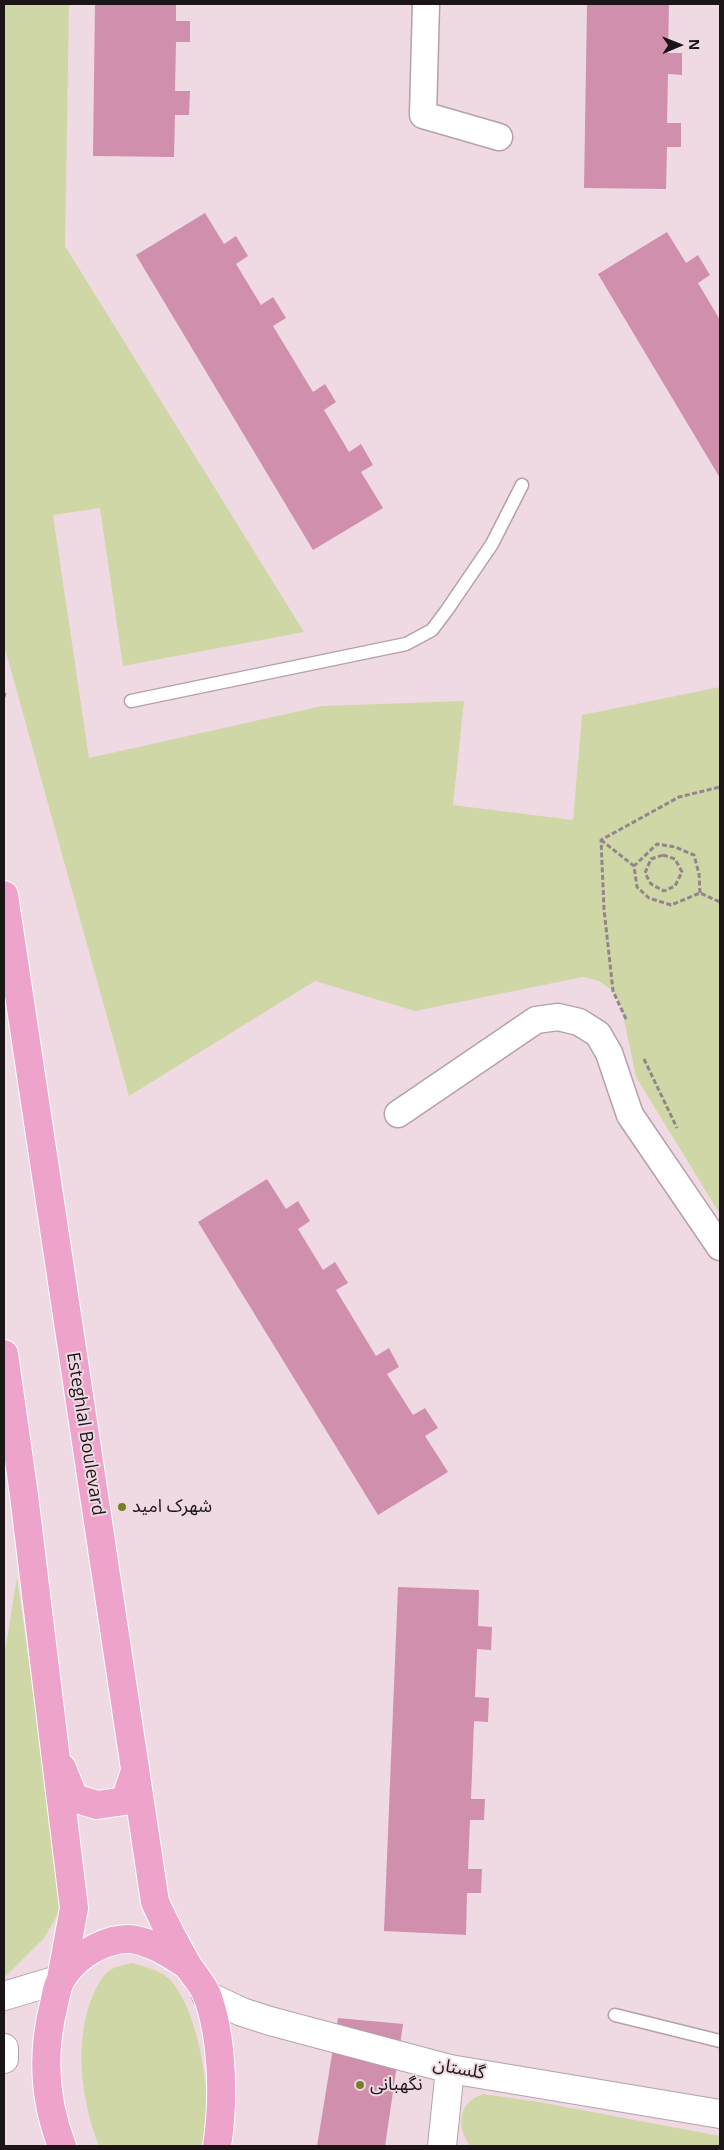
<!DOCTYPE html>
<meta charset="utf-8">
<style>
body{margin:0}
#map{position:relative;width:724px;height:2150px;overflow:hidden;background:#efdae3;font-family:"Open Sans",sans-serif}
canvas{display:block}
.frame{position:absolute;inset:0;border:5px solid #1c1518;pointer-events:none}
.north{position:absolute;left:654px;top:20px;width:50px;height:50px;-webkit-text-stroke:4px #efdae3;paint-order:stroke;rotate:89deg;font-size:14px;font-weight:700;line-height:20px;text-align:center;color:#1c1518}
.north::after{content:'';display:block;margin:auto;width:18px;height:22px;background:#1c1518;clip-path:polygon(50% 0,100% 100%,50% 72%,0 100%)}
</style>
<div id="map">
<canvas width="724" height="2150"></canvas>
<div class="frame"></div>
<div class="north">N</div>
</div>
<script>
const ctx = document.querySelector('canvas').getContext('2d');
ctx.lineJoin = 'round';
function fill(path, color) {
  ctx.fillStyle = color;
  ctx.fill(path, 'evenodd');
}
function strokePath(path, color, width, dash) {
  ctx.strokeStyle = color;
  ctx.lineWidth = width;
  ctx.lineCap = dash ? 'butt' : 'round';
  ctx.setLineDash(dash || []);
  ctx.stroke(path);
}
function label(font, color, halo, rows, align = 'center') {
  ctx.font = font + ' "Open Sans","Noto Sans Arabic",sans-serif';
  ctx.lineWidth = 4;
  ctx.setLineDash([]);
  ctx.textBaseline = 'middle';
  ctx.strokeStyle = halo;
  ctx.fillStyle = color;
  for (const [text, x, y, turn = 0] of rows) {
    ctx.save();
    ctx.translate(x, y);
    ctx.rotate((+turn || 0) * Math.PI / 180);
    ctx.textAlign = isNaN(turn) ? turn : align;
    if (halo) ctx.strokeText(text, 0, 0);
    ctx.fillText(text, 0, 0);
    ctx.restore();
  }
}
const green = new Path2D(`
 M4 4H69L65 246 304 632 123 666 100 508 53 515 89 758 322 706 464 701 453 805 573 820 582 715 720 687V1214L636 1077 621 1005 613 991 599 981 583 977 415 1011 315 981 129 1096 4 645Z
 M17 1577 63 1906 44 1938 4 1978V1658Z
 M131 1963C142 1966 153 1968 163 1974 194 1995 207 2073 207 2108 207 2121 204 2134 202 2146H99C81 2102 73 2037 94 1993 98 1984 103 1974 112 1969 117 1966 125 1965 131 1963Z
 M483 2094 539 2102 720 2136V2146H470C456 2127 458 2102 483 2094Z`);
const building = new Path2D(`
 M95 4H176V21H190V42H176L175 91H190L189 115H175L174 157 93 156Z
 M587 4H669L668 53H682V75L668 74 667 123H681V147H667L666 189 584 188Z
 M205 213 224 244 236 236 248 256 236 264 261 305 273 297 286 318 273 326 313 392 325 384 336 402 324 410 349 452 361 444 373 465 361 472 383 508 313 550 136 255Z
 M667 232 686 263 698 255 710 275 698 283 720 320V478L598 274Z
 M267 1179 286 1209 298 1201 310 1221 298 1229 323 1270 335 1262 348 1283 336 1290 376 1356 389 1348 399 1367 387 1374 413 1415 425 1408 438 1428 425 1436 448 1472 378 1515 198 1222Z
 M398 1587 479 1590 478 1626 492 1627 491 1650 477 1649 475 1697 489 1698 488 1722 474 1721 471 1799H485L484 1820H470L468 1869H482L481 1893H467L466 1935 384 1931Z
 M338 2018 403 2024 385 2146H317Z`);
const path = new Path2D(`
 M4 697 5 693
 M601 840 634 866
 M663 855 675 859 682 872 675 886 664 891 651 884 645 873 651 859Z
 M700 893 699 874 694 855 675 847 657 844 634 866 637 887 649 898 671 905 700 893 720 902
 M626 1019 613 991 604 909 601 840 679 797 720 787
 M644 1059 677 1128`);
const service = new Path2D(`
 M131 701 406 644 432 630 447 610 492 544 522 485
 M615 2015 720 2041`);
const minor = new Path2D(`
 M426 4 423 115 499 137
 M398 1114 536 1020 558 1017 579 1022 598 1034 609 1053 630 1115 720 1247`);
const secondary = new Path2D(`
 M206 1995 242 2012 270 2021 450 2069 720 2114
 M4 1996 61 1979
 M4 2048V2059
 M442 2146 450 2069`);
const primary = new Path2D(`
 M4 895 155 1902C165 1924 176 1945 188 1966 194 1975 203 1985 207 1995 223 2038 224 2102 217 2146
 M4 1354 24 1495 74 1908 61 1979
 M62 1768 74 1798 97 1805 125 1801 135 1771
 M62 2146C44 2100 42 2051 54 2004 56 1996 57 1985 62 1978 71 1964 81 1955 95 1948 107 1942 123 1937 136 1940 155 1944 171 1955 187 1965`);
const markers = [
 [122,1507,5,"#777f2a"],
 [360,2085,5,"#777f2a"]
];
const streetNames = [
 ["Esteghlal Boulevard",85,1434,81],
 ["گلستان",459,2069,11]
];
const poiNames = [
 ["شهرک امید",132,1507],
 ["نگهبانی",370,2085]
];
fill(green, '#d0d7a6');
fill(building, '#d08fad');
strokePath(service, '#b5a1aa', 15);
strokePath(minor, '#b5a1aa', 29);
strokePath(secondary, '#b5a1aa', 30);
strokePath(primary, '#fff', 30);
strokePath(path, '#93858b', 3, [5, 2.5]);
strokePath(service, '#fff', 12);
strokePath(minor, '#fff', 26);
strokePath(secondary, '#fff', 28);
strokePath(primary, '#eea3ca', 28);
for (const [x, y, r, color] of markers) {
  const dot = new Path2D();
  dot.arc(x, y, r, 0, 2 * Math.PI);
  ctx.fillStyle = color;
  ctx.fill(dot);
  strokePath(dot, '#efdae3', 2);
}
label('18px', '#1c1518', '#efdae3', streetNames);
label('18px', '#1c1518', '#efdae3', poiNames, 'left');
</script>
